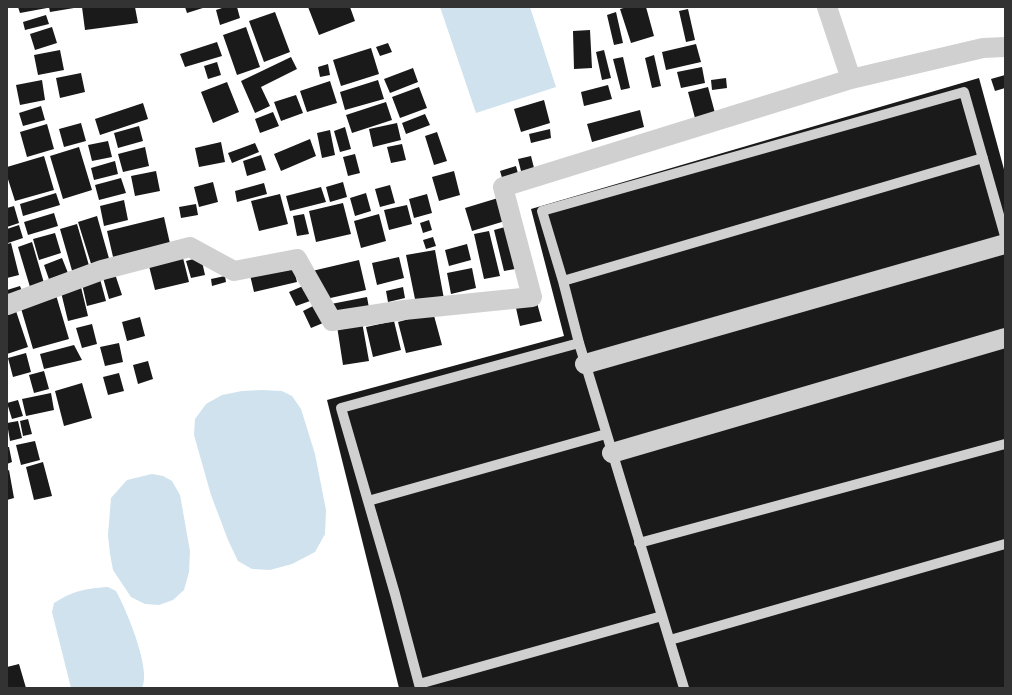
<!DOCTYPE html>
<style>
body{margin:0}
#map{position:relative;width:1012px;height:695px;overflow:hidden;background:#fff;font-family:Lato,sans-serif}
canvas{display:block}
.frame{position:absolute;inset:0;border:8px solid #333;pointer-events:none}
</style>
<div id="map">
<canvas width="1012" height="695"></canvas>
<div class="frame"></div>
</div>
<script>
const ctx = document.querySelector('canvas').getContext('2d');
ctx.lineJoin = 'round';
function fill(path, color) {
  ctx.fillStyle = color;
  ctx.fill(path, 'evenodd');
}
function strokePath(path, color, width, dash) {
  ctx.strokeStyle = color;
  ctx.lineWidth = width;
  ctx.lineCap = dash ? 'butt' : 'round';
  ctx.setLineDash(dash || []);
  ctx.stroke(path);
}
const water = new Path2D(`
 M440 7H530L556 87 476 113Z
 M262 390 282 391 292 396 301 409 315 454 326 510 325 534 315 552 292 564 270 570 252 569 238 561 228 540 211 495 194 435 195 419 206 404 222 395 242 391Z
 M152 474 163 476 172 481 180 495 190 551 189 572 184 590 173 600 159 605 145 604 131 597 113 570 110 554 108 535 111 498 127 480Z
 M108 587 116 591C126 609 152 670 142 688H71L52 612 54 603C75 590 84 589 108 587Z`);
const building = new Path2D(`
 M18 7H46L47 8 20 13Z
 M49 7H74V8L50 12Z
 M82 7H135L138 23 85 30Z
 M185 7H206L187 13Z
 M225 7H237L240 18 220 25 216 10Z
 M308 7H350L355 21 319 35Z
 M627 7H646L654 36 631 43 620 9Z
 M688 9 695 40 686 42 679 11Z
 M275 12 290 52 264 62 249 21Z
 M616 12 623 43 614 45 607 15Z
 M46 15 49 24 25 30 23 22Z
 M52 27 57 43 35 50 30 34Z
 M246 27 260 67 237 75 223 35Z
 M590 30 592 68 574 69 573 31Z
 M217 42 222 56 185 67 180 54Z
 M388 43 392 52 380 56 376 47Z
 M696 44 701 62 666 70 662 52Z
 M371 48 379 74 341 86 333 60Z
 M60 50 64 70 38 75 34 55Z
 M604 50 611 78 602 80 596 52Z
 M654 55 661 86 652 88 645 58Z
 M291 57 297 69 261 87 270 106 255 113 241 81Z
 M623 57 630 88 621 90 613 59Z
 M217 62 221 75 208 79 204 66Z
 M328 64 330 75 320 77 318 67Z
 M702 67 705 83 681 88 677 72Z
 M413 68 418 82 390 93 384 79Z
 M81 73 85 92 60 98 56 78Z
 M1005 75V88L995 91 991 79Z
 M726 78 727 88 712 90 711 80Z
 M979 78 1005 173V688H399L327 400 564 336 531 209Z
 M42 80 45 100 20 105 16 85Z
 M378 80 384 99 345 110 340 92Z
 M330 81 337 103 307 112 300 91Z
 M227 82 239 112 213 123 201 92Z
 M608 85 612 99 584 106 581 92Z
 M419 87 427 108 400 118 392 97Z
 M708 87 715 113 695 118 688 92Z
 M296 95 303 113 281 121 274 102Z
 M544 100 550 123 521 132 514 109Z
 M386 102 392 120 352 133 346 115Z
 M143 103 148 119 100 135 95 119Z
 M41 106 45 120 23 126 19 113Z
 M640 110 644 127 592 142 587 124Z
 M273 112 279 126 260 133 255 119Z
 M425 114 430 125 406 134 402 123Z
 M81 123 86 141 64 147 59 129Z
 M397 123 401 140 373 147 369 129Z
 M47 124 54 149 27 157 20 132Z
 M139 126 143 141 118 148 114 133Z
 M345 127 351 149 340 152 334 131Z
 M550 129 551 138 531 143 529 134Z
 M330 130 335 155 322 158 317 133Z
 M437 132 447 161 434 165 425 136Z
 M310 139 316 156 281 171 274 154Z
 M108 141 112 157 92 161 88 145Z
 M221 142 225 162 199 167 195 148Z
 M255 143 259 152 232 163 228 153Z
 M402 144 406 160 391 163 387 147Z
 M79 147 92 190 63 199 50 156Z
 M145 147 149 166 123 172 118 154Z
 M355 154 360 173 348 176 343 157Z
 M261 155 266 170 247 176 243 161Z
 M44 156 54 190 15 201 7 176V167Z
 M531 156 535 172 522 175 518 159Z
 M115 161 118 174 94 180 91 168Z
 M516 166 519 177 503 181 500 171Z
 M156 171 160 191 135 196 131 176Z
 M454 171 460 195 439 201 432 177Z
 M121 178 126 193 99 200 95 185Z
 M213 182 218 202 199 207 194 187Z
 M343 182 347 197 330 202 326 187Z
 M264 183 267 194 237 202 235 191Z
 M390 185 395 203 380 207 375 189Z
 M321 187 326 202 290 211 286 196Z
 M56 193 60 205 23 216 20 204Z
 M366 193 371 211 355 216 350 198Z
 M280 194 288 224 259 231 251 201Z
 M427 194 432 213 414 218 409 199Z
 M498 198 505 221 472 231 465 208Z
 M124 200 128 220 104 226 100 206Z
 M343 203 351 234 316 242 309 211Z
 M196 204 198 215 181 218 179 207Z
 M407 205 412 224 389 230 384 210Z
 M14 206 19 223 7 227V208Z
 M54 213 58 226 28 235 24 222Z
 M304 214 309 234 297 236 293 216Z
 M379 214 386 241 361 248 354 221Z
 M97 216 110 262 92 267 78 222Z
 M164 217 171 248 114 261 107 231Z
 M429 220 432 230 423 233 420 223Z
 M77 224 90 269 73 274 60 229Z
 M19 225 23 238 8 243 7 229Z
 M505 227 515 269 504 271 494 230Z
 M489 231 500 276 484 279 474 234Z
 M55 233 61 253 39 260 33 239Z
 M433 237 436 246 426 249 423 240Z
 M32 242 44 283 30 287 18 247Z
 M11 243 19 275 7 278V244Z
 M467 244 471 260 449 266 445 250Z
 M435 250 444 299 416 304 406 255Z
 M182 254 189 282 155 290 148 262Z
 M201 257 205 275 191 278 186 261Z
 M399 257 404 278 377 285 372 263Z
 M62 258 70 278 51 285 44 265Z
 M359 260 366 290 326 299 312 271Z
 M293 266 297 282 254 292 250 275Z
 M472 268 476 288 451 294 447 273Z
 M114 271 122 295 109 299 102 274Z
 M225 276 226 282 212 286 211 279Z
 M100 279 106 301 87 306 82 284Z
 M80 283 88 316 68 321 60 288Z
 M20 286 24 296 10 300 7 290Z
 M303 286 310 301 296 306 289 292Z
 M403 287 405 298 388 302 386 291Z
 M56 295 69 339 33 349 20 305Z
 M367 297 369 308 333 315 331 304Z
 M537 303 542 321 520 326 516 308Z
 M315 305 323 323 311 328 303 311Z
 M16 311 28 347 7 354V314Z
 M433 312 442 345 406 353 398 322Z
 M140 317 145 336 127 341 122 322Z
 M394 321 401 350 373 357 366 327Z
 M362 322 369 361 343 365 337 326Z
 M92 324 97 344 82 348 76 328Z
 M119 343 123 362 105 366 100 347Z
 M74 345 82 360 44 369 40 354Z
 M26 353 31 372 13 377 8 358Z
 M148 361 153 379 138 384 133 365Z
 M44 371 49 389 34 393 29 375Z
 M119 373 124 391 108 395 103 377Z
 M82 383 92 418 64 426 55 391Z
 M51 393 54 410 26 416 22 399Z
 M18 400 23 416 12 419 7 403Z
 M28 419 32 434 23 436 20 421Z
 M18 421 22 438 10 441 7 423Z
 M35 441 40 460 21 465 16 445Z
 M7 447H9L12 462 7 464Z
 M43 462 52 496 34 500 26 467Z
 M9 470 14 498 7 500V471Z
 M19 664 26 688H7V667Z`);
const lane = new Path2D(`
 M563 281 983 158
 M368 501 606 434
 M639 543 1005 444
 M670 640 1005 544
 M419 684 662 616
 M420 688 395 594 341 408 579 343
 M684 688 579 343 563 281 542 211 964 92 1005 236`);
const street = new Path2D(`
 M827 7 851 79
 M7 305 102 270 190 247 234 271 297 259 332 321 404 310 532 297 503 187 851 79 983 48 1005 47
 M585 364 1005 244
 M612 453 1005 338`);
fill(water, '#cfe2ee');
fill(building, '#1a1a1a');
strokePath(lane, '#d0d0d0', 10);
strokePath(street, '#d0d0d0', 20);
</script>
